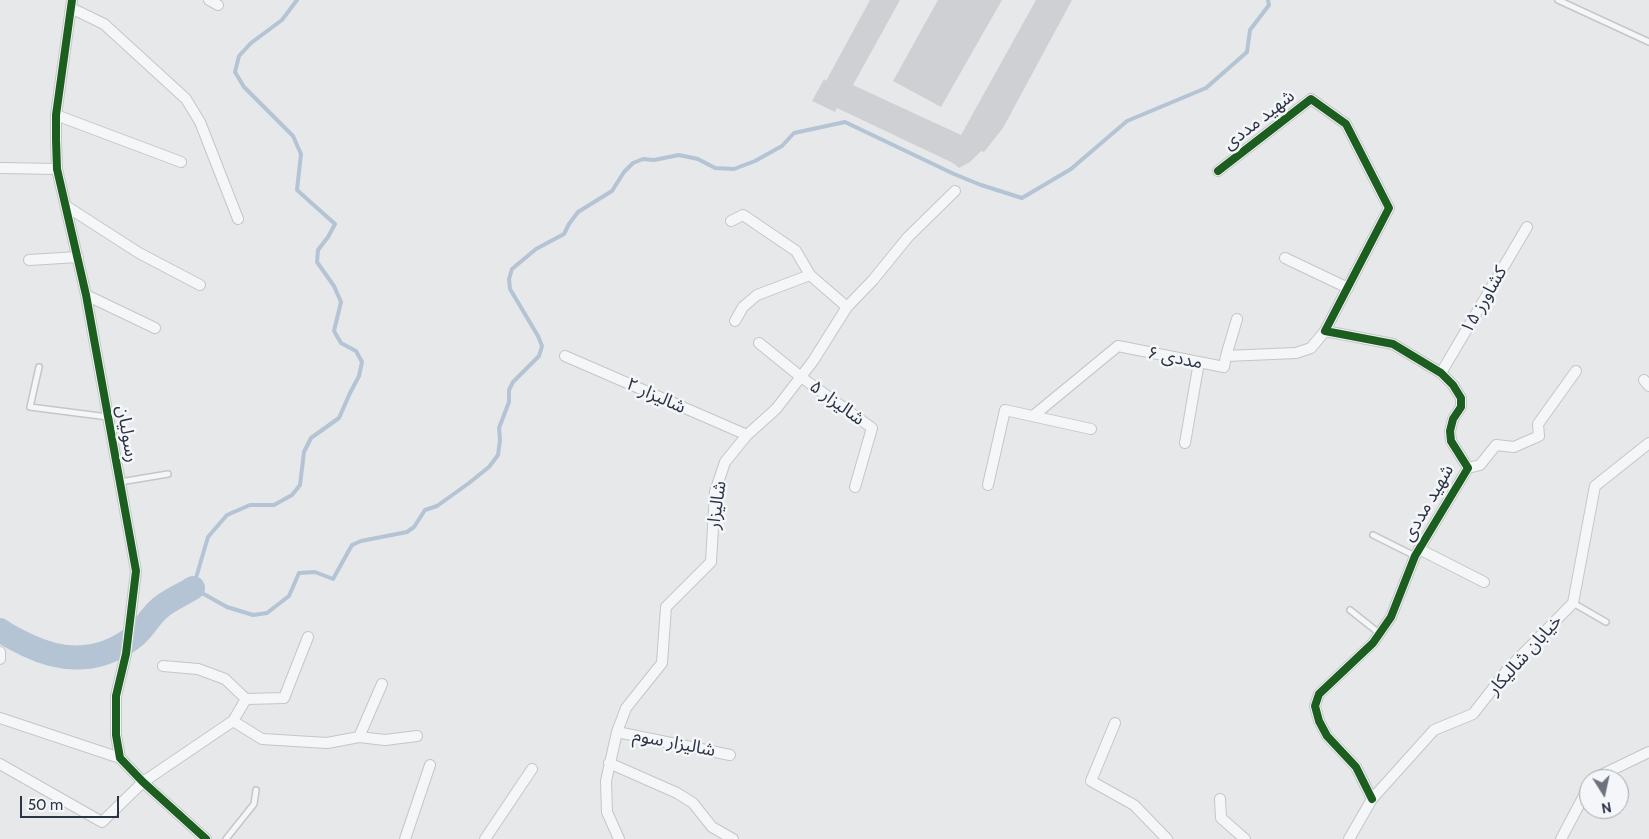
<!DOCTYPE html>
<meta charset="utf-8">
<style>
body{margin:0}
#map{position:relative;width:1649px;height:839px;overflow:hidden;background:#e6e8ea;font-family:Cabin,sans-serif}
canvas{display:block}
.north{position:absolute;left:1579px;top:769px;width:50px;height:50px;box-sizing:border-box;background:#f4f6f9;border:1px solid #a4a8b1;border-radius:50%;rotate:170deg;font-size:14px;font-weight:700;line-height:20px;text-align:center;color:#2b3445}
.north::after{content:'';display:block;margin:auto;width:18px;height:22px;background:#6c737f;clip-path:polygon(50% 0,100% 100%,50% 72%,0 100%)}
.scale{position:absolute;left:20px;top:796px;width:99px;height:22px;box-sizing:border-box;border:2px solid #2b3445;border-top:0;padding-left:6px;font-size:15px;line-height:18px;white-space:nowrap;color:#2b3445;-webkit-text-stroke:4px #f4f6f9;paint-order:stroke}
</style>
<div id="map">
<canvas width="1649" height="839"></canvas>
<div class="north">N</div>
<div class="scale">50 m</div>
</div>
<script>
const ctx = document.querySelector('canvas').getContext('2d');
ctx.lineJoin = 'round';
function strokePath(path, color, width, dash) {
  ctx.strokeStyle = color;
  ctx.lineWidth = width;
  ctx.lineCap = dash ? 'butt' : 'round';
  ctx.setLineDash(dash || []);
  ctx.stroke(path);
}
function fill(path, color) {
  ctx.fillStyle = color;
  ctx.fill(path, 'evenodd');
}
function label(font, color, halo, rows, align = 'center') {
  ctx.font = font + ' Cabin,"Noto Sans Arabic",sans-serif';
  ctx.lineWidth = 5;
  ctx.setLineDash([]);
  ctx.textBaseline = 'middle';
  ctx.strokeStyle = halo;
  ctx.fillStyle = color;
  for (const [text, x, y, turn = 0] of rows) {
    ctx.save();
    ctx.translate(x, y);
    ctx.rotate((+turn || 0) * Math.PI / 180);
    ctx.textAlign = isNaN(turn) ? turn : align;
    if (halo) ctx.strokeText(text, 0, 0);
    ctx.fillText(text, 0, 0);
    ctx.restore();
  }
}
const stream = new Path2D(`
 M297 0 282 20 251 43 239 56 235 72 244 87 293 136 301 154 297 190 335 224 328 237 318 250 317 262 334 286 341 302 334 331 341 343 356 351 362 362 359 376 350 393 339 418 311 438 304 452 300 485 292 495 274 505H250L227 515 208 537 193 588 227 607 253 615 267 613 289 596 299 573 315 572 333 579 352 545 361 541 407 532 414 527 425 510 437 506 469 483 489 467 498 455 500 440 499 428 509 402V390L513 382 539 356 542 346 538 336 510 289 509 279 512 269 536 249 564 234 569 224 578 212 612 191 624 172 633 163 643 159 654 160 679 155 698 159 715 168 734 169 755 161 782 146 794 133 845 122 954 174 981 185 1022 198 1071 169 1127 121 1206 88 1247 52 1250 30 1269 5 1268 0`);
const river = new Path2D(`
 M0 630C8 636 17 640 27 645 64 663 101 663 135 636 144 629 150 616 160 608 169 600 182 595 193 588`);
const building = new Path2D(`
 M870 0H900L853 85 961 135 1036 0H1072L1003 128 984 152 981 151 970 162 959 168 953 163 837 108 835 112 812 101 824 79 826 81Z
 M938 0H1002L941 107 893 81Z`);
const service = new Path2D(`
 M1558 0 1649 42
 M39 367 30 407 108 417
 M120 482 168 474
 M1373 535 1415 556
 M1573 603 1606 622
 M1350 610 1379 633
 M226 839 254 804 256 790`);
const minor = new Path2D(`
 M72 0 56 115V140L57 169 86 295 136 571 126 654 116 696V735L120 758 143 782 206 839
 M209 0 218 5
 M71 8 104 24 186 99 200 122 238 219
 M56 115 181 162
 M0 168 57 169
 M1218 171 1311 99 1346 124 1389 208 1325 331 1393 344 1441 373 1453 385 1461 398V407L1453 419 1450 431 1451 441 1468 468 1415 556 1391 617 1373 643 1319 694 1315 706 1319 721 1327 736 1356 767 1372 799
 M66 206 139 253 200 285
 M731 221 743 215 796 251 810 275 847 307
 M1285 258 1348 288
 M29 260 78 257
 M86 295 155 328
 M735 321 743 307 757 295 810 275
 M759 343 801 377 872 428 855 487
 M565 356 747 435
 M1226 356 1237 319
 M1441 373 1527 227
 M1644 380 1649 386
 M1033 416 1118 346 1224 367 1226 356 1296 353 1311 348 1325 331
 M1185 443 1199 362
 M1468 468 1480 465 1496 445 1514 447 1539 436 1538 424 1576 371
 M988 485 1005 410 1091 429
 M1419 549 1484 582
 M0 652V659
 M163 666 198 669 225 679 246 699 284 698 308 637
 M0 718 120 758
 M233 721 262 739 327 743 359 737 382 684
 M1115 723 1091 781 1134 805 1167 839
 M617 732 730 755
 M359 737 385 740 417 736
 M609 763 677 793 693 803 712 827 733 839
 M0 764 102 822 143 782 233 721 246 699
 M1593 779 1649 752
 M1220 799 1221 818 1245 839
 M405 839 430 765
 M485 839 532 769
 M619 839 607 812 606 781 617 732 626 708 662 663 666 607 711 562 715 492 725 462 747 435 776 409 813 361 847 307 873 280 908 237 955 191
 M1349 839 1372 799 1434 730 1473 714 1508 669 1573 603 1595 486 1649 443
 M1561 839 1589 786`);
const cycleway = new Path2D(`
 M72 0 56 115V140L57 169 86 295 136 571 126 654 116 696V735L120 758 143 782 206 839
 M1218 171 1311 99 1346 124 1389 208 1325 331 1393 344 1441 373 1453 385 1461 398V407L1453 419 1450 431 1451 441 1468 468 1415 556 1391 617 1373 643 1319 694 1315 706 1319 721 1327 736 1356 767 1372 799`);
const streetNames = [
 ["شهید مددی",1259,120,-38],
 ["کشاورز ۱۵",1484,300,-60],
 ["مددی ۶",1175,358,11],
 ["شالیزار ۲",656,396,24],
 ["شالیزار ۵",837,403,36],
 ["رسولیان",127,434,80],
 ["شهید مددی",1428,503,-60],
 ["شالیزار",717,505,-82],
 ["خیابان شالیکار",1525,655,-48],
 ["شالیزار سوم",674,743,11]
];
strokePath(stream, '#b4c4d5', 4);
strokePath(river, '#b4c4d5', 24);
fill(building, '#ced0d3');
strokePath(service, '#c4c6c8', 8);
strokePath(minor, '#c4c6c8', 12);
strokePath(service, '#f5f6f7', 5);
strokePath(minor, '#f5f6f7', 10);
strokePath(cycleway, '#1b5e20', 8);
label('18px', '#2b3445', '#f4f6f9', streetNames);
</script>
